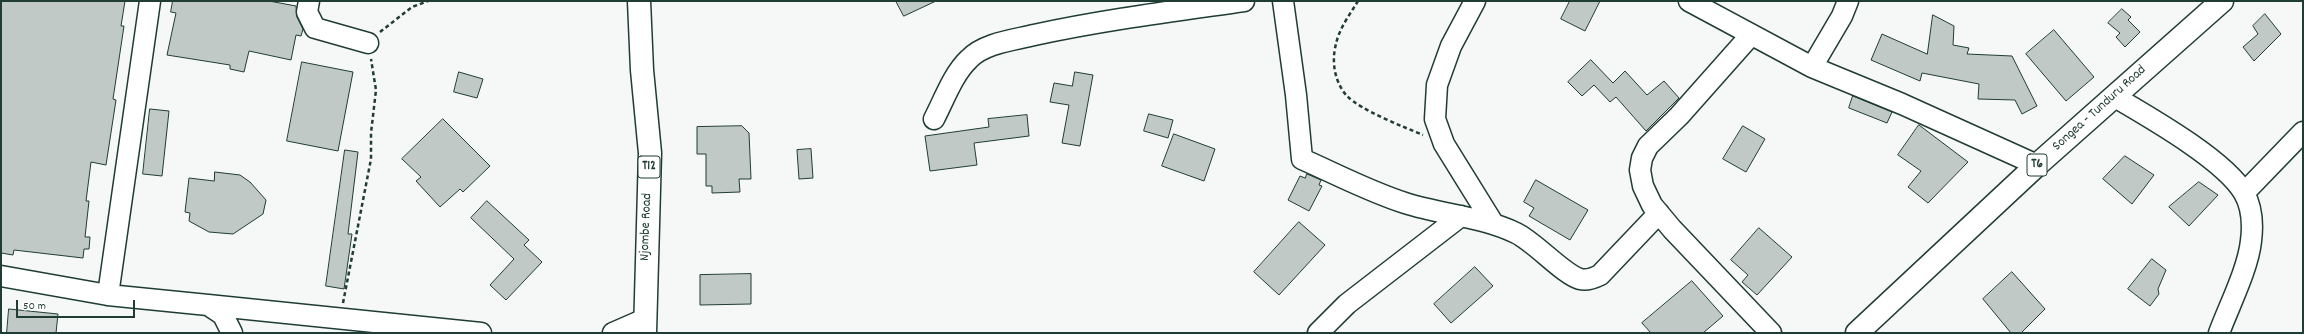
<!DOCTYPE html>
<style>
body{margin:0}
#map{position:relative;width:2304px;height:334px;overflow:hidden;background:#f6f7f7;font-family:Dekko,sans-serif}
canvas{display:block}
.frame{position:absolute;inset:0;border:2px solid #1f3d34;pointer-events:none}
.scale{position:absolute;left:16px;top:300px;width:119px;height:18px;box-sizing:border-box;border:2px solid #1f3d34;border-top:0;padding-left:5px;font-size:12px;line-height:14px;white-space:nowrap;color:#1f3d34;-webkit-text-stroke:3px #fff;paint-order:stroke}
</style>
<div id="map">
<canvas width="2304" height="334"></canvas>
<div class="frame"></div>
<div class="scale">50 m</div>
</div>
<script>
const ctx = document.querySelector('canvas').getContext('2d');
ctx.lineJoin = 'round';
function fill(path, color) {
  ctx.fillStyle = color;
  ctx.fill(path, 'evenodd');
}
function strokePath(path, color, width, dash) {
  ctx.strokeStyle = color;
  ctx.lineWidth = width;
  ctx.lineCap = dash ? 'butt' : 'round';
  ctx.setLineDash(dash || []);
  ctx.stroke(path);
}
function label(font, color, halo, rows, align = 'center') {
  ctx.font = font + ' Dekko,sans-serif';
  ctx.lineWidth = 3;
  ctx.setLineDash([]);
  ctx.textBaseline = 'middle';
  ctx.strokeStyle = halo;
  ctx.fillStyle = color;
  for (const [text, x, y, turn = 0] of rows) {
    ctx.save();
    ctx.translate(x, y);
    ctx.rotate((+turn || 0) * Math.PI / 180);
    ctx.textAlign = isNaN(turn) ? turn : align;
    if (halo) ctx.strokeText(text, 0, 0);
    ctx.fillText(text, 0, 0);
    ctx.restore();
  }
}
const building = new Path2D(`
 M1 1H125L121 26H124L113 99 116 100 106 165 91 162 86 201H89L85 237H90L89 249H84L83 258 14 250 13 255 1 253Z
 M173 1H269L296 6 297 17 303 29 301 36 296 35 291 60 249 51 244 72 230 69V65L167 55 176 13 171 12Z
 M896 1H936L904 16Z
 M1570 1H1600L1585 31 1561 19Z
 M2122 9 2131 17 2128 20 2140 32 2125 47 2116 37 2120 33 2108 23Z
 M2265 14 2281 34 2254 61 2243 47 2258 34 2253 26Z
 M1933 15 1954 26 1953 45 1969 48 1967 54 2012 56 2037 106 2022 114 2015 100 1978 99 1979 84 1922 73 1920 81 1871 60 1882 34 1927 54Z
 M2054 30 2094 77 2066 101 2026 54Z
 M1591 60 1613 83 1625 71 1647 95 1664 81 1679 98 1646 131 1616 97 1610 102 1594 85 1582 96 1568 82Z
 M302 62 353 72 338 151 287 141Z
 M459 72 483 79 477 98 454 92Z
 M1075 72 1093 75 1080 146 1062 143 1069 105 1050 102 1054 83 1072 86Z
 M1853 96 1892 112 1887 123 1849 108Z
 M150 109 169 111 162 176 143 174Z
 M1149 114 1173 120 1168 138 1144 131Z
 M1027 115 1029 136 974 143 977 165 930 171 925 136 989 127 988 119Z
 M443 119 490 166 463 192 460 189 440 207 416 181 421 177 402 159Z
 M1919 125 1968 162 1928 203 1908 187 1921 171 1898 155Z
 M742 126 749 133 751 179H739L740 192 712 193V186H706V154H697V127Z
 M1743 126 1765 139 1746 172 1723 159Z
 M1174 134 1215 149 1204 181 1162 166Z
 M811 149 813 178 799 179 797 150Z
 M345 150 358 152 348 234H352L344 289 326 286Z
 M2125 156 2154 175 2132 204 2103 179Z
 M215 172 240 175 250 182 266 200 263 214 233 234 209 232 189 221 190 213 185 212 189 178 214 181Z
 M1307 174 1321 180 1319 185 1322 186 1309 211 1288 200 1300 176 1305 178Z
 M1536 180 1588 210 1570 240 1529 216 1534 208 1524 202Z
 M2199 182 2218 195 2189 226 2169 207Z
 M487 201 529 240 524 245 542 262 506 300 490 285 514 259 471 218Z
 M1299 222 1325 245 1279 295 1254 272Z
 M1759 228 1792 257 1757 295 1742 282 1748 275 1731 260Z
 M2152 259 2166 270 2158 289 2159 294 2150 306 2128 289Z
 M1475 267 1493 286 1451 323 1434 304Z
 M2012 272 2045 309 2021 333H2011L1983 299Z
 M751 274V304L700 305V275Z
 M1692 281 1723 316 1703 333H1651L1642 323Z
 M9 309 58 314 56 333H7Z`);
const path = new Path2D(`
 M1358 1C1350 14 1339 29 1336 44 1331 62 1335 83 1347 96 1360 110 1404 127 1423 135
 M380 32 412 7 428 1
 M343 303 371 159V133L376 90 371 59`);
const minor = new Path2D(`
 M309 1 307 12 315 28 368 43
 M1283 1 1296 95 1302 159C1336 174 1370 192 1405 203 1442 215 1481 216 1516 233 1535 242 1564 275 1580 279 1587 281 1594 278 1600 275L1659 213
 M1475 1 1451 46 1437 85 1435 119 1444 144 1493 223
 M1689 1 1812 67 1902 104 2037 165
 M1750 36 1679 116 1648 146 1642 158 1640 170 1643 186 1652 205 1672 229 1771 333
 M1812 67 1842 16 1848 1
 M2115 97C2149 117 2225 160 2244 193 2252 207 2253 225 2251 241 2248 269 2229 306 2219 333
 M934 119C944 100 953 74 969 59 984 43 1014 40 1034 35 1103 20 1174 11 1244 1
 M2244 193 2303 132
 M1 276 108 295 208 305 223 315 232 333
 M108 295 150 1
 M208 305 481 333
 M613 333 645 319
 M1318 333 1347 304 1461 216`);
const highway = new Path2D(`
 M639 1 642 70 650 153 645 333
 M1857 333 2037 165 2222 1`);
const shields = [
 [2037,165,20],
 [649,167,22]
];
const shieldNames = [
 ["T6",2037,165],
 ["T12",649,167]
];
const streetNames = [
 ["Songea - Tunduru Road",2100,109,-42],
 ["Njombe Road",647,227,-88]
];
fill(building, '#c0c9c6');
strokePath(building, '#1f3d34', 1);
strokePath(minor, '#1f3d34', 23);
strokePath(highway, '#1f3d34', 25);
strokePath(path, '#1f3d34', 2.5, [4, 3]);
strokePath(minor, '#fff', 20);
strokePath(highway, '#fff', 22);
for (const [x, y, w] of shields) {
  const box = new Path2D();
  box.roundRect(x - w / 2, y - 11, w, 22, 3);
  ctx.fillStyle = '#fff';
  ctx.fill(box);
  strokePath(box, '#1f3d34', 1);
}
label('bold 13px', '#1f3d34', null, shieldNames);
label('14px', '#1f3d34', '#fff', streetNames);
</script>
